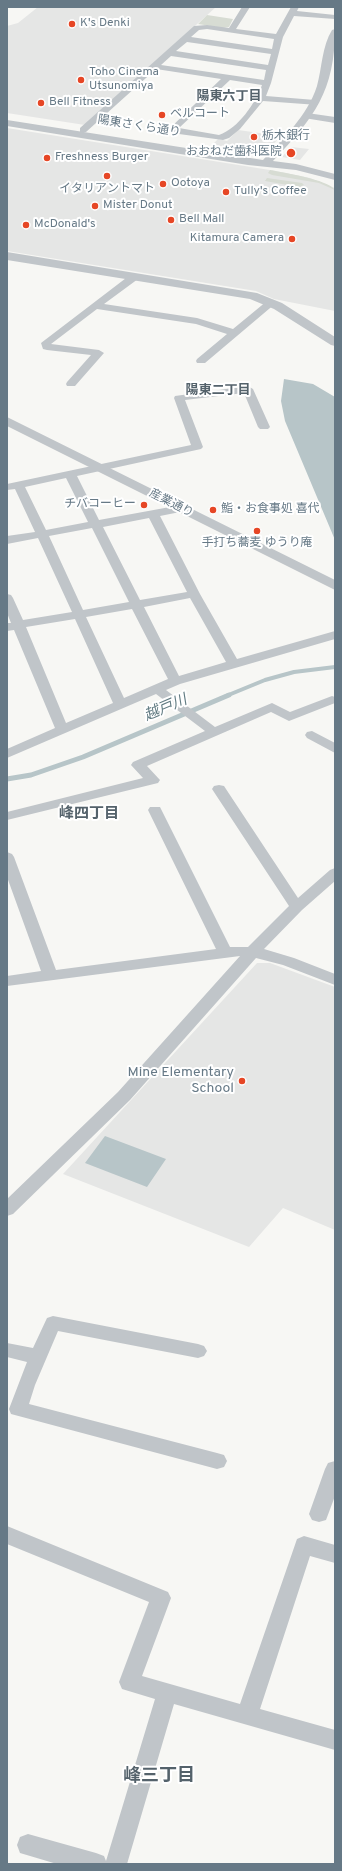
<!DOCTYPE html>
<meta charset="utf-8">
<style>
body{margin:0}
#map{position:relative;width:342px;height:1871px;overflow:hidden;background:#f7f7f4;font-family:Overpass,sans-serif}
canvas{display:block}
.frame{position:absolute;inset:0;border:8px solid #667986;pointer-events:none}
</style>
<div id="map">
<canvas width="342" height="1871"></canvas>
<div class="frame"></div>
</div>
<script>
const ctx = document.querySelector('canvas').getContext('2d');
ctx.lineJoin = 'round';
function fill(path, color) {
  ctx.fillStyle = color;
  ctx.fill(path, 'evenodd');
}
function strokePath(path, color, width, dash) {
  ctx.strokeStyle = color;
  ctx.lineWidth = width;
  ctx.lineCap = dash ? 'butt' : 'round';
  ctx.setLineDash(dash || []);
  ctx.stroke(path);
}
function label(font, color, halo, rows, align = 'center') {
  ctx.font = font + ' Overpass,"Noto Sans JP",sans-serif';
  ctx.lineWidth = 4;
  ctx.setLineDash([]);
  ctx.textBaseline = 'middle';
  ctx.strokeStyle = halo;
  ctx.fillStyle = color;
  for (const [text, x, y, turn = 0] of rows) {
    ctx.save();
    ctx.translate(x, y);
    ctx.rotate((+turn || 0) * Math.PI / 180);
    ctx.textAlign = isNaN(turn) ? turn : align;
    if (halo) ctx.strokeText(text, 0, 0);
    ctx.fillText(text, 0, 0);
    ctx.restore();
  }
}
const built = new Path2D(`
 M38 7H216L85 125 7 113V26L18 23Z
 M7 128 276 171 310 178 335 188V311L274 299 256 291 7 251Z
 M238 130 281 136 266 152 258 153 211 146 218 139 227 141Z
 M291 147 309 149 300 160 282 157Z
 M257 963H270L335 987V1230L283 1208 249 1247 63 1174Z`);
const green = new Path2D(`
 M207 15 233 19 229 27 223 28 198 24Z
 M270 170C284 173 327 179 335 190L319 183 272 175 268 173Z
 M267 178 302 183 304 185 299 187 265 181Z`);
const water = new Path2D(`
 M284 379 313 384 335 397V540L285 421 281 401Z
 M105 1136 166 1159 147 1187 85 1163Z`);
const streamFar1 = new Path2D(`
 M226 696 265 680 294 672 335 667`);
const stream = new Path2D(`
 M7 779 31 775 83 757 229 695`);
const minor = new Path2D(`
 M242 7H250L236 29 276 34 291 7H299L297 11 335 15V19L294 16 283 37 271 83 266 96 315 100 318 101V105L263 101 240 129 229 138 223 140 179 134 169 129 221 79 156 69 86 132H80V128L194 26 207 25 229 28ZM207 29 274 39 272 49 191 37 199 30ZM187 42 271 54 268 65 176 51ZM171 56 266 70 264 80 161 65ZM230 80 262 85C255 103 239 128 219 135L179 128Z
 M307 113 335 117V123L304 118 303 116Z
 M134 274 138 275 139 277 138 279 104 304 197 318 233 329 267 301 271 300 276 303 205 363H197L196 361 197 359 227 334 196 324 97 309 51 344 99 350 104 353 75 386H67L66 384 67 382 91 355 47 350 43 349 41 343 130 275Z
 M248 386 253 389 270 427 268 429H260L258 427 244 393 185 400 203 447 201 449 77 476 99 520 181 505 185 507 187 509 185 511 160 516 200 594 237 659 335 631V639L180 684 166 690 215 727 272 703 290 712 332 696 335 697V703L289 721 271 712 147 766 160 780 158 783 7 820V812L143 778 131 765 133 762 205 731 156 694 7 758V749L55 728 14 630 7 631V623H11L7 613V594L11 595 13 598 23 620 72 612 38 538 7 544V536L35 532 15 489 7 490V484L191 445 174 398 175 396ZM66 478 88 522 46 530 25 487ZM149 518 187 592 140 600 103 527ZM92 528 129 602 83 610 49 536ZM190 598 226 662 179 676 144 607ZM132 609 168 679 124 698 86 617ZM75 619 113 703 66 723 26 627Z
 M312 731 335 743V753L307 738 305 735 307 732Z
 M219 785 224 786 298 898 330 870 335 868V881L302 910 264 949 294 958 335 974V985L283 965 256 958 130 1100 13 1214 7 1216V1199L118 1092 240 956 7 986V976L41 971 7 877V852L12 854 14 857 56 970 216 949 148 810 150 807H160L230 947H248L289 906 212 789 214 786Z
 M53 1316 198 1344 204 1346 207 1351 204 1356 198 1358 58 1331 35 1385 29 1404 217 1453 224 1455 227 1461 224 1467 217 1469 11 1414 9 1409 27 1362 7 1357V1343L33 1348 47 1318Z
 M335 1461V1496L326 1520 319 1522 312 1520 309 1514 325 1469 328 1463Z
 M7 1526 168 1592 171 1598 142 1676 240 1704 297 1539 304 1536 335 1545V1563L310 1556 260 1709 335 1730V1750L174 1704 127 1864H57L20 1853 17 1845 20 1837 28 1834 96 1853 104 1856 106 1861 155 1699 122 1689 119 1682 149 1602 7 1544Z`);
const tertiary = new Path2D(`
 M335 29C335 91 314 118 273 161L296 164 335 174V180L296 170 248 165 7 126V120L263 160C283 138 307 117 317 86 322 68 322 46 332 30Z
 M7 252 257 293 282 303 335 337V346L331 345 274 309 250 299 7 260Z
 M7 417 335 580V590L7 426Z`);
const markers = [
 [72,24,4,"#e64625"],
 [81,80,4,"#e64625"],
 [41,103,4,"#e64625"],
 [162,115,4,"#e64625"],
 [254,137,4,"#e64625"],
 [291,153,5,"#e64625"],
 [47,158,4,"#e64625"],
 [107,176,4,"#e64625"],
 [163,184,4,"#e64625"],
 [226,192,4,"#e64625"],
 [95,206,4,"#e64625"],
 [171,220,4,"#e64625"],
 [26,225,4,"#e64625"],
 [292,239,4,"#e64625"],
 [144,505,4,"#e64625"],
 [213,510,4,"#e64625"],
 [257,531,4,"#e64625"],
 [242,1081,4,"#e64625"]
];
const farPoinames = [
 ["K's Denki",80,24],
 ["Toho Cinema",89,73],
 ["Utsunomiya",89,87],
 ["Bell Fitness",49,103],
 ["ベルコート",170,115],
 ["栃木銀行",262,137],
 ["おおねだ歯科医院",282,153,"right"],
 ["Freshness Burger",55,158],
 ["Ootoya",171,184],
 ["イタリアントマト",107,190,"center"],
 ["Tully's Coffee",234,192],
 ["Mister Donut",103,206],
 ["Bell Mall",179,220],
 ["McDonald's",34,225],
 ["Kitamura Camera",284,239,"right"],
 ["チバコーヒー",136,505,"right"],
 ["鮨・お食事処 喜代",221,510],
 ["手打ち蕎麦 ゆうり庵",257,544,"center"]
];
const farStreetnames = [
 ["陽東さくら通り",139,127,9],
 ["産業通り",171,504,27]
];
const farNeighbourhoodnames = [
 ["陽東六丁目",229,97],
 ["陽東二丁目",218,391]
];
const poiNames = [
 ["Mine Elementary",234,1073],
 ["School",234,1089]
];
const waterNames = [
 ["越戸川",166,709,-23]
];
const neighbourhoodNames = [
 ["峰四丁目",89,815]
];
const nearNeighbourhoodnames = [
 ["峰三丁目",159,1777]
];
fill(built, '#e5e6e5');
fill(green, '#d7dcd3');
fill(water, '#b7c5c8');
strokePath(streamFar1, '#b7c5c8', 4);
strokePath(stream, '#b7c5c8', 5);
fill(minor, '#c0c5c9');
fill(tertiary, '#c0c5c9');
for (const [x, y, r, color] of markers) {
  const dot = new Path2D();
  dot.arc(x, y, r, 0, 2 * Math.PI);
  ctx.fillStyle = color;
  ctx.fill(dot);
  strokePath(dot, '#fff', 1.5);
}
label('12px', '#667986', '#fff', farPoinames, 'left');
label('12px', '#667986', '#fff', farStreetnames);
label('bold 13px', '#54626b', '#fff', farNeighbourhoodnames);
label('14px', '#667986', '#fff', poiNames, 'right');
label('italic 15px', '#617b82', '#fff', waterNames);
label('bold 15px', '#54626b', '#fff', neighbourhoodNames);
label('bold 18px', '#54626b', '#fff', nearNeighbourhoodnames);
</script>
